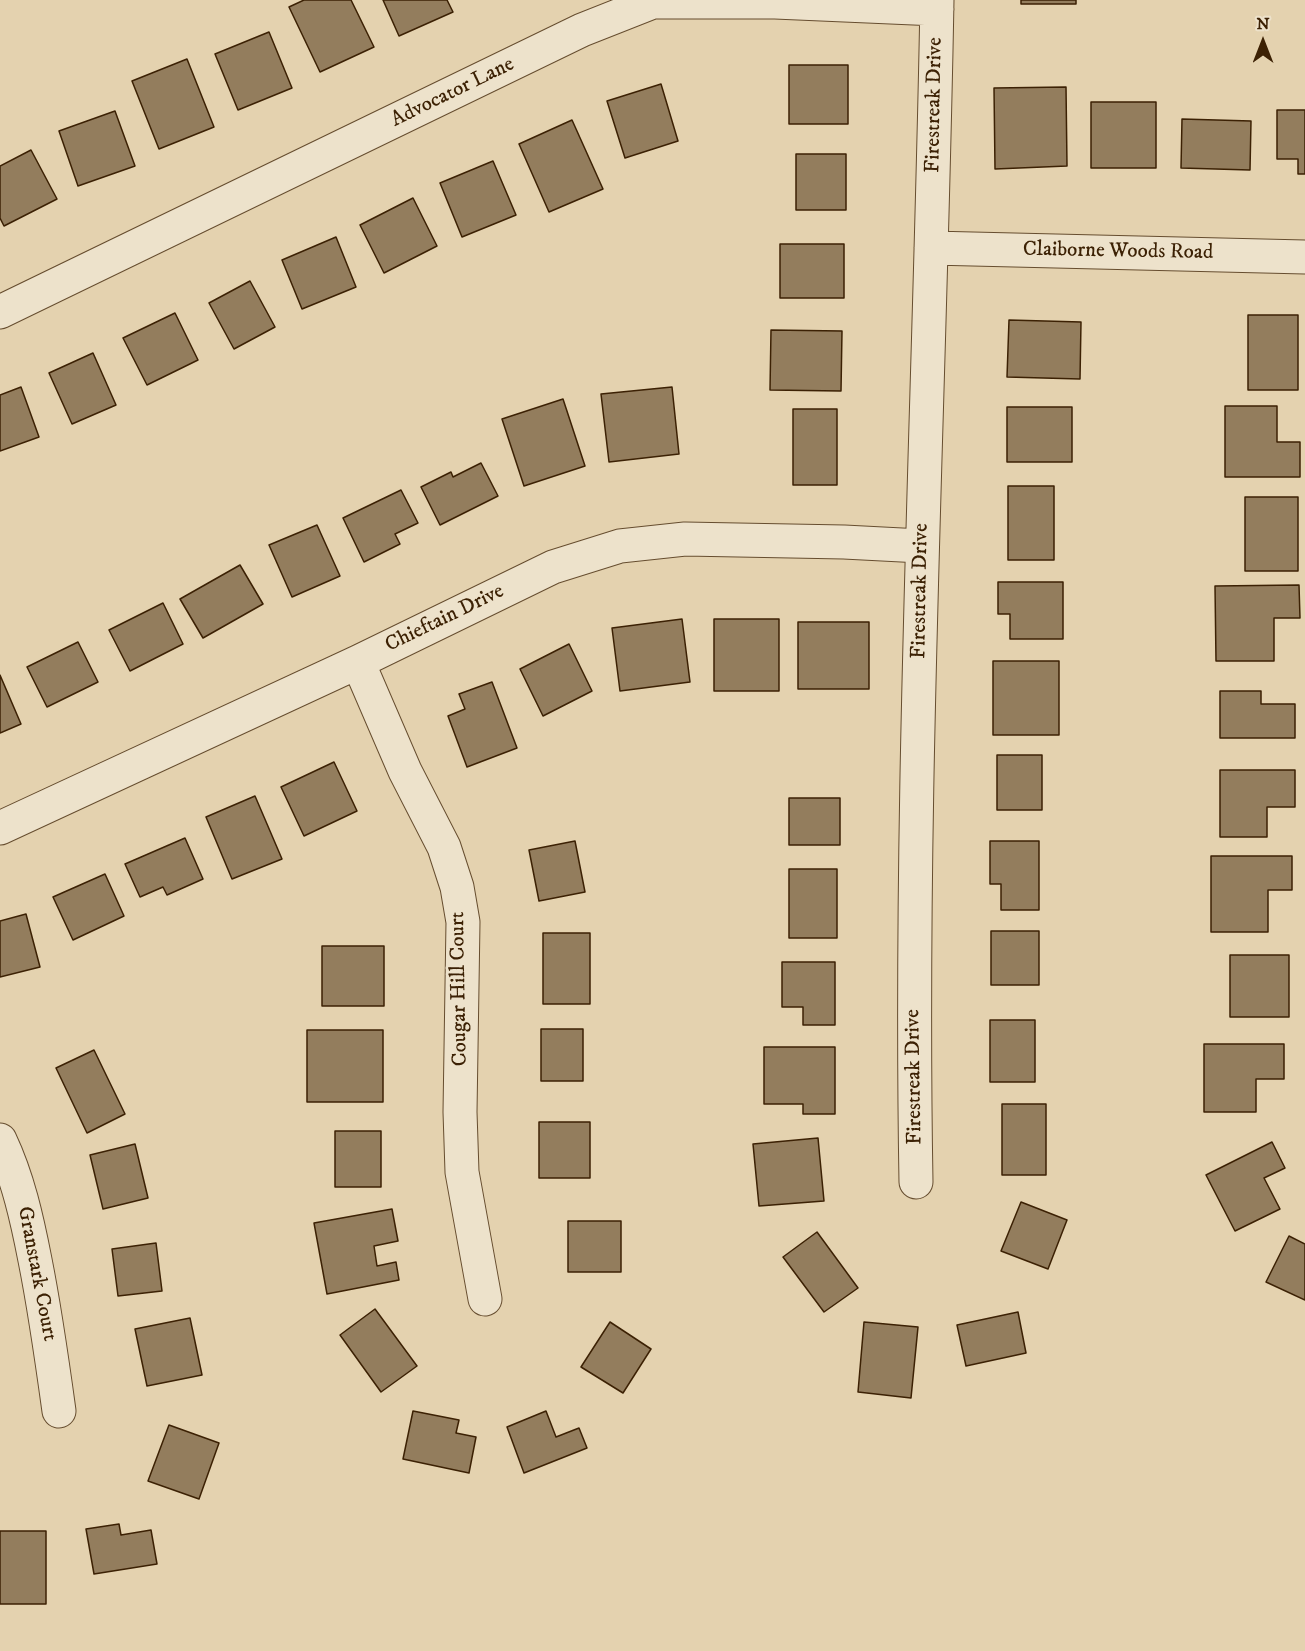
<!DOCTYPE html>
<style>
body{margin:0}
#map{position:relative;width:1305px;height:1651px;overflow:hidden;background:#e4d2af;font-family:"IM FELL DW Pica",serif}
canvas{display:block}
.north{position:absolute;left:1233px;top:12px;width:60px;height:60px;-webkit-text-stroke:4px #ede2cb;paint-order:stroke;rotate:0deg;font-size:16px;font-weight:700;line-height:24px;text-align:center;color:#3c2104}
.north::after{content:'';display:block;margin:auto;width:21px;height:27px;background:#3c2104;clip-path:polygon(50% 0,100% 100%,50% 72%,0 100%)}
</style>
<div id="map">
<canvas width="1305" height="1651"></canvas>
<div class="north">N</div>
</div>
<script>
const ctx = document.querySelector('canvas').getContext('2d');
ctx.lineJoin = 'round';
function fill(path, color) {
  ctx.fillStyle = color;
  ctx.fill(path, 'evenodd');
}
function strokePath(path, color, width, dash) {
  ctx.strokeStyle = color;
  ctx.lineWidth = width;
  ctx.lineCap = dash ? 'butt' : 'round';
  ctx.setLineDash(dash || []);
  ctx.stroke(path);
}
function label(font, color, halo, rows, align = 'center') {
  ctx.font = font + ' "IM FELL DW Pica",serif';
  ctx.lineWidth = 5;
  ctx.setLineDash([]);
  ctx.textBaseline = 'middle';
  ctx.strokeStyle = halo;
  ctx.fillStyle = color;
  for (const [text, x, y, turn = 0] of rows) {
    ctx.save();
    ctx.translate(x, y);
    ctx.rotate((+turn || 0) * Math.PI / 180);
    ctx.textAlign = isNaN(turn) ? turn : align;
    if (halo) ctx.strokeText(text, 0, 0);
    ctx.fillText(text, 0, 0);
    ctx.restore();
  }
}
const building = new Path2D(`
 M304 0H351L374 47 320 72 289 7Z
 M383 0H447L453 12 399 36Z
 M1021 0H1076V4H1021Z
 M269 32 292 88 238 110 215 54Z
 M187 59 214 127 159 149 132 81Z
 M789 65H848V124H789Z
 M661 84 678 141 625 158 607 101Z
 M1066 87 1067 166 995 169 994 88Z
 M1091 102H1156V168H1091Z
 M1277 110H1305V174H1298V159H1277Z
 M115 111 135 166 78 186 59 131Z
 M1182 119 1251 121 1250 170 1181 168Z
 M572 120 603 189 549 212 519 144Z
 M31 150 57 199 4 226 0 218V166Z
 M796 154H846V210H796Z
 M493 161 516 215 462 237 440 183Z
 M413 198 437 246 384 273 360 225Z
 M336 237 356 287 302 309 282 260Z
 M780 244H844V298H780Z
 M250 281 275 327 234 349 209 303Z
 M175 313 198 360 147 385 123 338Z
 M1248 315H1298V390H1248Z
 M1009 320 1081 322 1080 379 1007 377Z
 M771 330 842 331 841 391 770 390Z
 M93 353 116 405 72 424 49 373Z
 M21 387 39 437 0 451V395Z
 M672 387 679 454 609 462 601 394Z
 M563 399 585 466 524 486 502 419Z
 M1225 406H1277V442H1300V477H1225Z
 M1007 407H1072V462H1007Z
 M793 409H837V485H793Z
 M481 463 498 496 440 525 421 487 451 472 453 477Z
 M1008 486H1054V560H1008Z
 M401 490 418 523 395 534 400 544 364 562 343 518Z
 M1245 497H1298V571H1245Z
 M317 525 340 576 292 597 269 545Z
 M240 565 263 604 203 638 180 599Z
 M998 582H1063V639H1010V614H998Z
 M1299 585 1300 618H1274V661H1216L1215 586Z
 M163 603 183 644 130 671 109 630Z
 M682 619 690 682 620 691 612 628Z
 M714 619H779V691H714Z
 M798 622H869V689H798Z
 M78 642 98 682 47 707 27 667Z
 M569 644 592 691 543 716 520 669Z
 M993 661H1059V735H993Z
 M0 675 21 724 0 733Z
 M492 682 517 748 467 767 448 716 465 709 459 694Z
 M1220 691H1261V704H1295V738H1220Z
 M997 755H1042V810H997Z
 M334 762 357 811 304 836 281 787Z
 M1220 770H1295V807H1267V837H1220Z
 M255 796 282 859 232 879 206 817Z
 M789 798H840V845H789Z
 M185 838 203 879 167 895 163 887 140 897 125 864Z
 M575 841 585 892 539 901 529 850Z
 M990 841H1039V910H1001V884H990Z
 M1211 856H1292V890H1268V932H1211Z
 M789 869H837V938H789Z
 M105 874 124 916 73 940 53 897Z
 M26 914 40 967 0 977V921Z
 M991 931H1039V985H991Z
 M543 933H590V1004H543Z
 M322 946H384V1006H322Z
 M1230 955H1289V1017H1230Z
 M782 962H835V1025H803V1007H782Z
 M990 1020H1035V1082H990Z
 M541 1029H583V1081H541Z
 M307 1030H383V1102H307Z
 M1204 1044H1284V1079H1256V1112H1204Z
 M764 1047H835V1114H803V1104H764Z
 M94 1050 125 1114 87 1133 56 1068Z
 M1002 1104H1046V1175H1002Z
 M539 1122H590V1178H539Z
 M335 1131H381V1187H335Z
 M818 1138 824 1201 759 1206 753 1144Z
 M1272 1142 1285 1168 1264 1178 1280 1209 1235 1231 1206 1175Z
 M135 1144 148 1198 103 1209 90 1155Z
 M1021 1202 1067 1220 1048 1269 1001 1251Z
 M392 1209 398 1241 374 1246 377 1266 396 1262 399 1280 327 1294 314 1223Z
 M568 1221H621V1272H568Z
 M817 1232 858 1288 824 1312 783 1257Z
 M1289 1236 1305 1244V1300L1266 1282Z
 M156 1243 162 1291 118 1296 112 1249Z
 M375 1309 417 1366 381 1392 340 1335Z
 M1018 1312 1026 1353 966 1366 957 1325Z
 M190 1318 202 1375 147 1386 135 1329Z
 M610 1322 651 1349 623 1393 581 1367Z
 M864 1322 918 1327 911 1398 858 1392Z
 M413 1411 459 1420 456 1433 476 1437 469 1473 403 1459Z
 M546 1411 556 1437 579 1428 587 1448 524 1473 507 1427Z
 M169 1425 219 1443 199 1499 148 1481Z
 M119 1524 121 1535 151 1530 157 1564 94 1574 86 1529Z
 M0 1531H46V1604H0Z`);
const minor = new Path2D(`
 M931 248 1305 257
 M0 312 582 30 653 2H775L937 9
 M358 662 405 771 444 847 457 887 463 922 460 1112 462 1172 485 1299
 M0 828 358 662 553 567 620 546 685 539 844 542 921 546
 M0 1140C18 1178 27 1219 35 1260 45 1310 52 1360 59 1411
 M916 1182C909 788 930 394 937 0`);
const streetNames = [
 ["Advocator Lane",453,93,-26],
 ["Firestreak Drive",935,105,-89],
 ["Claiborne Woods Road",1118,252,1],
 ["Firestreak Drive",921,591,-89],
 ["Chieftain Drive",445,619,-26],
 ["Cougar Hill Court",460,989,-91],
 ["Firestreak Drive",915,1077,-91],
 ["Granstark Court",36,1274,79]
];
fill(building, '#937d5d');
strokePath(building, '#3c2104', 1.5);
strokePath(minor, '#664d2f', 35);
strokePath(minor, '#ede2cb', 33);
label('21px', '#3c2104', '#ede2cb', streetNames);
</script>
